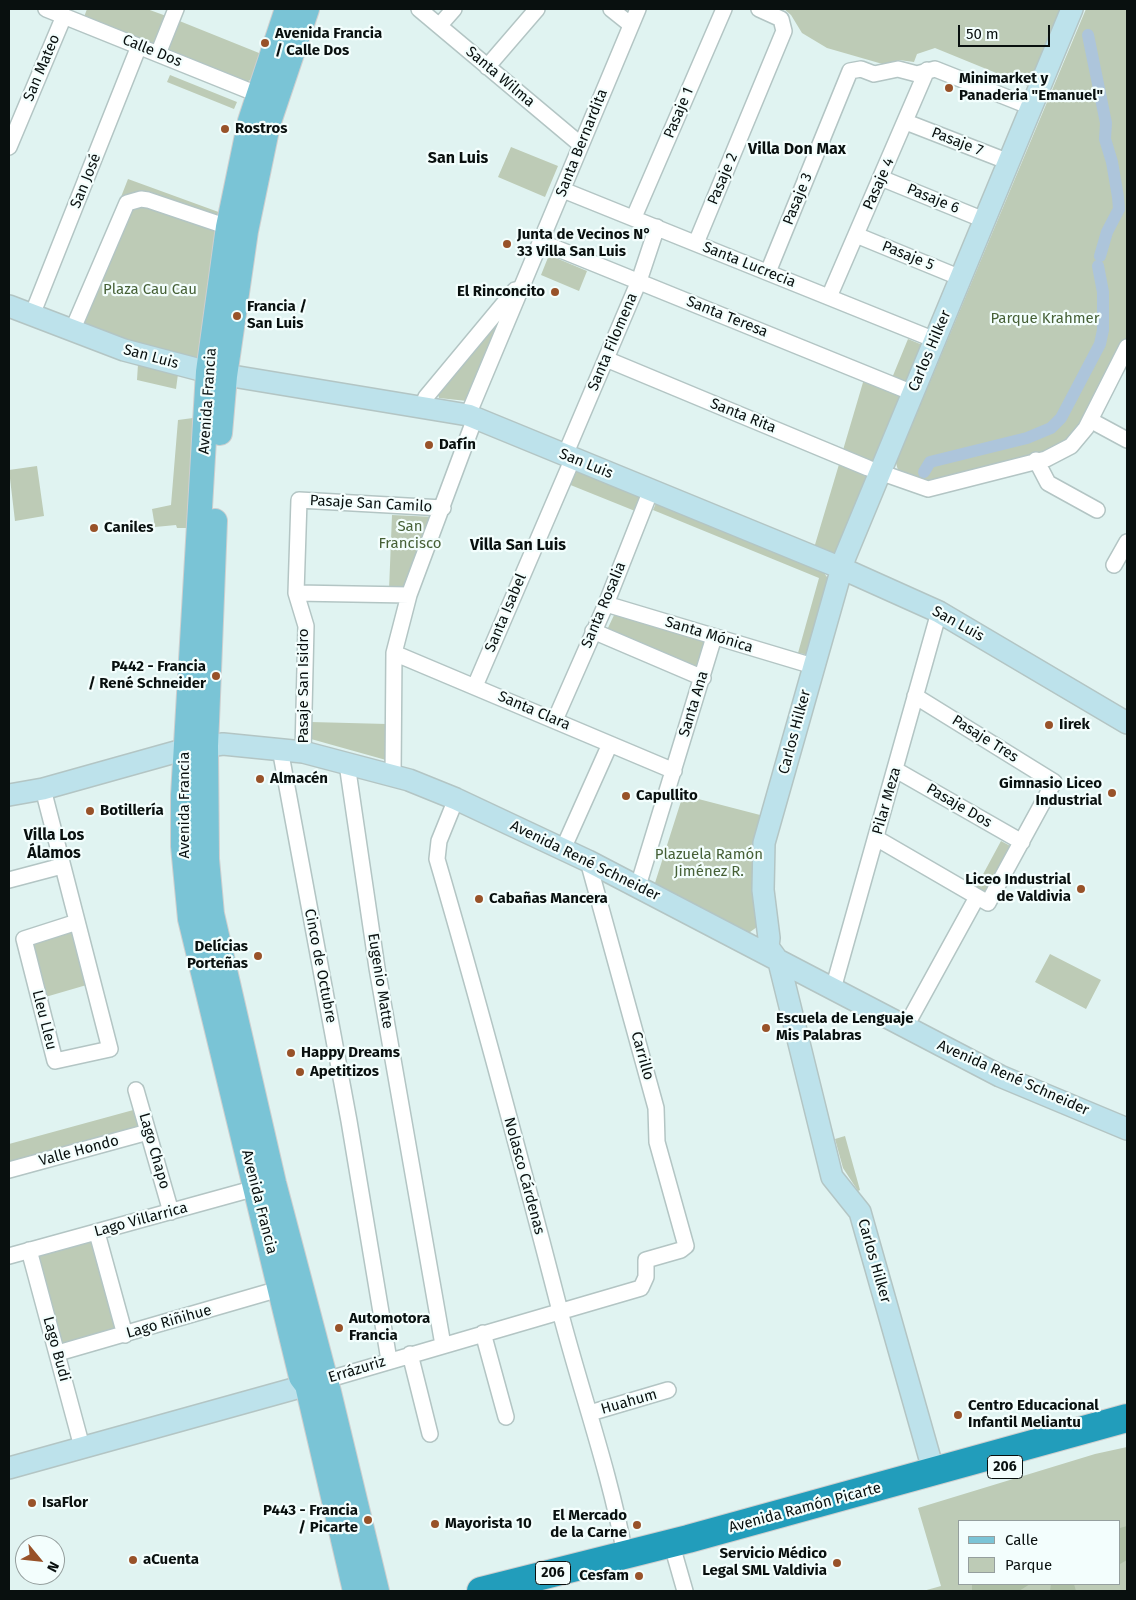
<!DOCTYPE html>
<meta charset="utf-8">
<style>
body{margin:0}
#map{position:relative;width:1136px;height:1600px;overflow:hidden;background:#e0f3f1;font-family:"Fira Sans",sans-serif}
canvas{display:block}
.frame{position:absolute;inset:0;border:10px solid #09100f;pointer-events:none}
.legend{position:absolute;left:958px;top:1520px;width:162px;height:65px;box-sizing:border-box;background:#f3fefd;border:1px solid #959f9e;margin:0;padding:6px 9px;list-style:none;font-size:15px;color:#09100f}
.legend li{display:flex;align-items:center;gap:10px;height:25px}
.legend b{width:25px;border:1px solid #959f9e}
.north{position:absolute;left:15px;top:1535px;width:50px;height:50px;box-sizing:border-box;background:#f3fefd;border:1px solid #959f9e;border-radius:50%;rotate:118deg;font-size:14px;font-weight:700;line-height:20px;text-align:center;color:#09100f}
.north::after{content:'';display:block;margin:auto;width:18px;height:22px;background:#985229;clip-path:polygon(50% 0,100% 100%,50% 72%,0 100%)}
.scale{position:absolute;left:958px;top:25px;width:92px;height:22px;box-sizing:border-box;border:2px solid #09100f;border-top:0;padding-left:6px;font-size:15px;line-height:18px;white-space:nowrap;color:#09100f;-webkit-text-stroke:4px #f3fefd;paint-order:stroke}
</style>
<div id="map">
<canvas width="1136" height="1600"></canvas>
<div class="frame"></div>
<ul class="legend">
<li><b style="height:6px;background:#7ac4d6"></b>Calle</li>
<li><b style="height:14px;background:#bdcbb6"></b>Parque</li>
</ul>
<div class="north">N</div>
<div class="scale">50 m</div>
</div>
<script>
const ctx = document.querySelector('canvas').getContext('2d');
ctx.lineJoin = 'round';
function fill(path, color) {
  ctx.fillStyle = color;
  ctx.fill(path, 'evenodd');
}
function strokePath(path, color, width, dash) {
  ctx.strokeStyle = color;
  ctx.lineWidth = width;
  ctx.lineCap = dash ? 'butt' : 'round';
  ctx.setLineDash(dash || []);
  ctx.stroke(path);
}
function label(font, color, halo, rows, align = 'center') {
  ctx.font = font + ' "Fira Sans",sans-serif';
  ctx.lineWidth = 4.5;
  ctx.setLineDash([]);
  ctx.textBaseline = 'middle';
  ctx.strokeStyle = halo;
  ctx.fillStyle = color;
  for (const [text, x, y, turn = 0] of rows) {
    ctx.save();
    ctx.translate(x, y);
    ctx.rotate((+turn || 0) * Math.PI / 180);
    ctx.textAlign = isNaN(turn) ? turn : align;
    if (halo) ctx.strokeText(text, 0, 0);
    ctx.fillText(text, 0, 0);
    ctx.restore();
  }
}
const green = new Path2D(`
 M87 9H147L169 17 157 47 84 17Z
 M784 9H1060L1028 86 935 48 917 54 914 62 899 60 886 65 827 48 802 33 791 15Z
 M1086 9H1127V337L1069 444 932 484 899 474 896 463Z
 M177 20 264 55 255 78 246 82 164 51Z
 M170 75 237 102 234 109 167 82Z
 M511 147 558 166 545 197 498 177Z
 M128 179 224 214 204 354 197 363 71 325Z
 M549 255 587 271 579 291 541 275Z
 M502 318 467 401 439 398 438 394Z
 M908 339 925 346 908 384 892 378Z
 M138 364 178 374 176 389 137 380Z
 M864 379 899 394 901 405 880 457 872 462 843 450Z
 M193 418 187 528H177L176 525 155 527 152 509 171 505 178 420Z
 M840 461 867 472 869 483 843 550 834 556 814 548Z
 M37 466 44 516 15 521 9 470Z
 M575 468 641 495 635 511 568 484Z
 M657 501 821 569 830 581 810 655 798 653 819 578 653 510Z
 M392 515 434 517 408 590H389Z
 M615 613 707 640 697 668 607 630Z
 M311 722 387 724 386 760 311 739Z
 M683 795 764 816 761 924 746 935 654 886Z
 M1001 841 1016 849 989 899 974 891Z
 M75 927 90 984 42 998 29 942Z
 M1050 954 1101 980 1086 1009 1035 982Z
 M137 1109 141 1129 9 1164V1144Z
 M845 1136 860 1190 858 1191 843 1168 835 1139Z
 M94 1237 120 1334 60 1349 34 1253Z
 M1127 1447V1591H923L941 1586 918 1508 1095 1454ZM960 1521H1120V1584H960Z`);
const forest = new Path2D(`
 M1127 1526V1560L1120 1564V1528Z
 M972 1584H1030L1019 1591H972Z
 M1051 1584H1074L1076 1591H1050Z`);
const canal = new Path2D(`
 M1088 35 1106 123 1105 139 1112 162 1118 197 1119 209 1107 232 1100 256
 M924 472 930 462 1027 438 1051 428 1061 418 1100 344 1103 330V292L1098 266`);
const street = new Path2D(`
 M46 9 257 94
 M419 9 581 145
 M611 9 631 25
 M439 26 454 9
 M158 54 176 9
 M487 67 537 9
 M906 122 1009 162
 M9 147 64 16
 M881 178 984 220
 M563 190 935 340
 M634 217 724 9
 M856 235 961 278
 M541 242 913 393
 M696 243 784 31 781 19 759 9
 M768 272 850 71 861 69 874 74 898 69 917 74 935 69 1031 107
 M829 297 927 70
 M32 315 139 46
 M72 331 127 203 141 199 148 200 228 227
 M606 359 868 468 928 489 1046 459 1071 446 1086 428 1127 347
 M421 408 426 397 515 290
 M468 415 638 9
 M1090 420 1127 440
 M565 455 639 281 657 227
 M1036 460 1048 483 1097 510
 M1114 565 1127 542
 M296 593 409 595
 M606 604 813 666
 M593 631 703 678
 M394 653 674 771
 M475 686 573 458
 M555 720 606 604 651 490
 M280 749 349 1121 389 1360
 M303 752 306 626 296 593 299 500 443 508
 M347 764 377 968 443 1345
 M896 770 1022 842
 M393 776 394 653 409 595 475 418
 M43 789 110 1049 55 1061 24 939 77 922
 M456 799 439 841 437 859C481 1009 521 1160 560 1311 581 1392 610 1472 625 1555
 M876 838 988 903 1054 782 915 696
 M563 849 610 744
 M9 880 62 866
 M638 886 714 637
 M833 989 939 612
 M905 1028 977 897
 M136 1090 171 1212
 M9 1170 148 1132
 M97 1233 125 1335
 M29 1250 82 1447
 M9 1256 263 1186
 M483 1333 506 1417
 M58 1353 279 1289
 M410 1354 430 1434
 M326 1380 641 1288 646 1277V1260L681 1250 686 1246 657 1142 656 1108 588 861
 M590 1413 668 1390
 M675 1556 685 1591`);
const secondary = new Path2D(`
 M9 306 124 350 208 372 468 415 841 568 939 612 1127 723
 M9 795 43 789 186 749 223 744 303 752 409 780 456 799 588 861 1000 1076 1127 1129
 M9 1468 322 1381
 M934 1473 860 1212 832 1177 779 962 768 947 769 938 763 890 764 843 845 557 1072 9`);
const primary = new Path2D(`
 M287 9 250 121 228 227 208 372 183 795V846L190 919 301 1377 307 1385 355 1591
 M220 433 225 376 246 231 268 125 307 9
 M215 521 206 746 207 859 212 914 274 1183 329 1392 377 1591`);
const highway = new Path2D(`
 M481 1591 688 1539 1127 1418`);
const markers = [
 [265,43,5,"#985229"],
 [949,88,5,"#985229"],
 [225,129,5,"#985229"],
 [507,244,5,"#985229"],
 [555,292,5,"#985229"],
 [237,316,5,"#985229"],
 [429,445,5,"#985229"],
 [94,528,5,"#985229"],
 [216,676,5,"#985229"],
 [1049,725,5,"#985229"],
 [260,779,5,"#985229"],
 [1112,793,5,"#985229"],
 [626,796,5,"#985229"],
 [90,811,5,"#985229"],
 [1081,889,5,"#985229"],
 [479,899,5,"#985229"],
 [258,956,5,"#985229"],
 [766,1028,5,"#985229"],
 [291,1053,5,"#985229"],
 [300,1072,5,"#985229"],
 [339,1328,5,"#985229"],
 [958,1415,5,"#985229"],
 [32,1503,5,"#985229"],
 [368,1520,5,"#985229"],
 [435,1524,5,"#985229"],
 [637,1525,5,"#985229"],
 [133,1560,5,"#985229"],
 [837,1563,5,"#985229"],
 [639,1576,5,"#985229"]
];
const shields = [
 [1005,1467,35],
 [553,1573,35]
];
const shieldNames = [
 ["206",1005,1467],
 ["206",553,1573]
];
const poiNames = [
 ["Avenida Francia",275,34],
 ["/ Calle Dos",275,51],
 ["Minimarket y",959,79],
 ["Panaderia \"Emanuel\"",959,96],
 ["Rostros",235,129],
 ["Junta de Vecinos N°",517,235],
 ["33 Villa San Luis",517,252],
 ["El Rinconcito",545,292,"right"],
 ["Francia /",247,307],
 ["San Luis",247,324],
 ["Dafín",439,445],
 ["Caniles",104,528],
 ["P442 - Francia",206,667,"right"],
 ["/ René Schneider",206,684,"right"],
 ["Iirek",1059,725],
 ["Almacén",270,779],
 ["Gimnasio Liceo",1102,784,"right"],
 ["Industrial",1102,801,"right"],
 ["Capullito",636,796],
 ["Botillería",100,811],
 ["Liceo Industrial",1071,880,"right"],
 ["de Valdivia",1071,897,"right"],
 ["Cabañas Mancera",489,899],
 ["Delícias",248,947,"right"],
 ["Porteñas",248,964,"right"],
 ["Escuela de Lenguaje",776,1019],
 ["Mis Palabras",776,1036],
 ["Happy Dreams",301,1053],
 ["Apetitizos",310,1072],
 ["Automotora",349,1319],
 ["Francia",349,1336],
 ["Centro Educacional",968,1406],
 ["Infantil Meliantu",968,1423],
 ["IsaFlor",42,1503],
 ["P443 - Francia",358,1511,"right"],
 ["/ Picarte",358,1528,"right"],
 ["El Mercado",627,1516,"right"],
 ["de la Carne",627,1533,"right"],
 ["Mayorista 10",445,1524],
 ["Servicio Médico",827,1554,"right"],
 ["Legal SML Valdivia",827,1571,"right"],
 ["aCuenta",143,1560],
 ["Cesfam",629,1576,"right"]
];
const streetNames = [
 ["Calle Dos",152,51,22],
 ["San Mateo",42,68,-67],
 ["Santa Wilma",500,77,40],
 ["Pasaje 1",679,113,-67],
 ["Pasaje 7",957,142,21],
 ["Santa Bernardita",582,143,-68],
 ["Pasaje 2",723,179,-67],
 ["San José",86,181,-68],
 ["Pasaje 4",879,184,-66],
 ["Pasaje 3",798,199,-68],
 ["Pasaje 6",933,199,22],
 ["Pasaje 5",908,256,22],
 ["Santa Lucrecia",749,265,22],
 ["Santa Teresa",727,317,22],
 ["Santa Filomena",613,342,-67],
 ["Carlos Hilker",930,351,-67],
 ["San Luis",151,357,15],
 ["Avenida Francia",208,401,-86],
 ["Santa Rita",743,416,22],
 ["San Luis",586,464,22],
 ["Pasaje San Camilo",371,504,3],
 ["Santa Rosalia",604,605,-67],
 ["Santa Isabel",506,613,-67],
 ["San Luis",958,624,29],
 ["Santa Mónica",709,635,17],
 ["Pasaje San Isidro",304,686,-90],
 ["Santa Ana",694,704,-73],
 ["Santa Clara",534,711,23],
 ["Carlos Hilker",795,732,-75],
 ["Pasaje Tres",985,739,32],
 ["Pilar Meza",887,801,-74],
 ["Avenida Francia",185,805,-90],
 ["Pasaje Dos",959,806,30],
 ["Avenida René Schneider",585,861,26],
 ["Cinco de Octubre",320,966,79],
 ["Eugenio Matte",380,981,81],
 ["Lleu Lleu",44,1020,76],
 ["Carrillo",642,1056,74],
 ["Avenida René Schneider",1013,1078,24],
 ["Valle Hondo",79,1151,-15],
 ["Lago Chapo",154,1151,74],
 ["Nolasco Cárdenas",524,1176,75],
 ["Avenida Francia",259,1202,76],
 ["Lago Villarrica",141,1220,-15],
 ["Carlos Hilker",874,1261,74],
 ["Lago Riñihue",169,1322,-16],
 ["Lago Budi",56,1349,75],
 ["Errázuriz",357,1370,-17],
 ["Huahum",629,1402,-16],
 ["Avenida Ramón Picarte",805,1508,-15]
];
const parkNames = [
 ["Plaza Cau Cau",150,290],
 ["Parque Krahmer",1045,319],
 ["San",410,527],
 ["Francisco",410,544],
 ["Plazuela Ramón",709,855],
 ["Jiménez R.",709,872]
];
const neighbourhoodNames = [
 ["Villa Don Max",797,150],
 ["San Luis",458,159],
 ["Villa San Luis",518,546],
 ["Villa Los",54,836],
 ["Álamos",54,854]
];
fill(green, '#bdcbb6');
fill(forest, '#acbda3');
strokePath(canal, '#adc5db', 12);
strokePath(street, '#b3c5c4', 18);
strokePath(secondary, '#b3c5c4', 24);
strokePath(primary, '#cecfcf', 26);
strokePath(highway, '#cecfcf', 30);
strokePath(street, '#fff', 15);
strokePath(secondary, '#bde2eb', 21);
strokePath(primary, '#7ac4d6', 24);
strokePath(highway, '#229dbb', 28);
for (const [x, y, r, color] of markers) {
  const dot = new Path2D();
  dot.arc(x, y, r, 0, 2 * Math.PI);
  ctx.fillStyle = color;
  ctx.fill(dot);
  strokePath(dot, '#f3fefd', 2);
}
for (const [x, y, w] of shields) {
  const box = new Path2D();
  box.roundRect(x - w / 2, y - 11.5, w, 23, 4);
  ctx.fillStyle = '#f3fefd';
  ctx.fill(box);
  strokePath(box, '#09100f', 1);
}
label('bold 14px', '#09100f', null, shieldNames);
label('bold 15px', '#09100f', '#f3fefd', poiNames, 'left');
label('15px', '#09100f', '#f3fefd', streetNames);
label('15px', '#466036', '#f3fefd', parkNames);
label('bold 16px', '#09100f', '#f3fefd', neighbourhoodNames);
</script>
